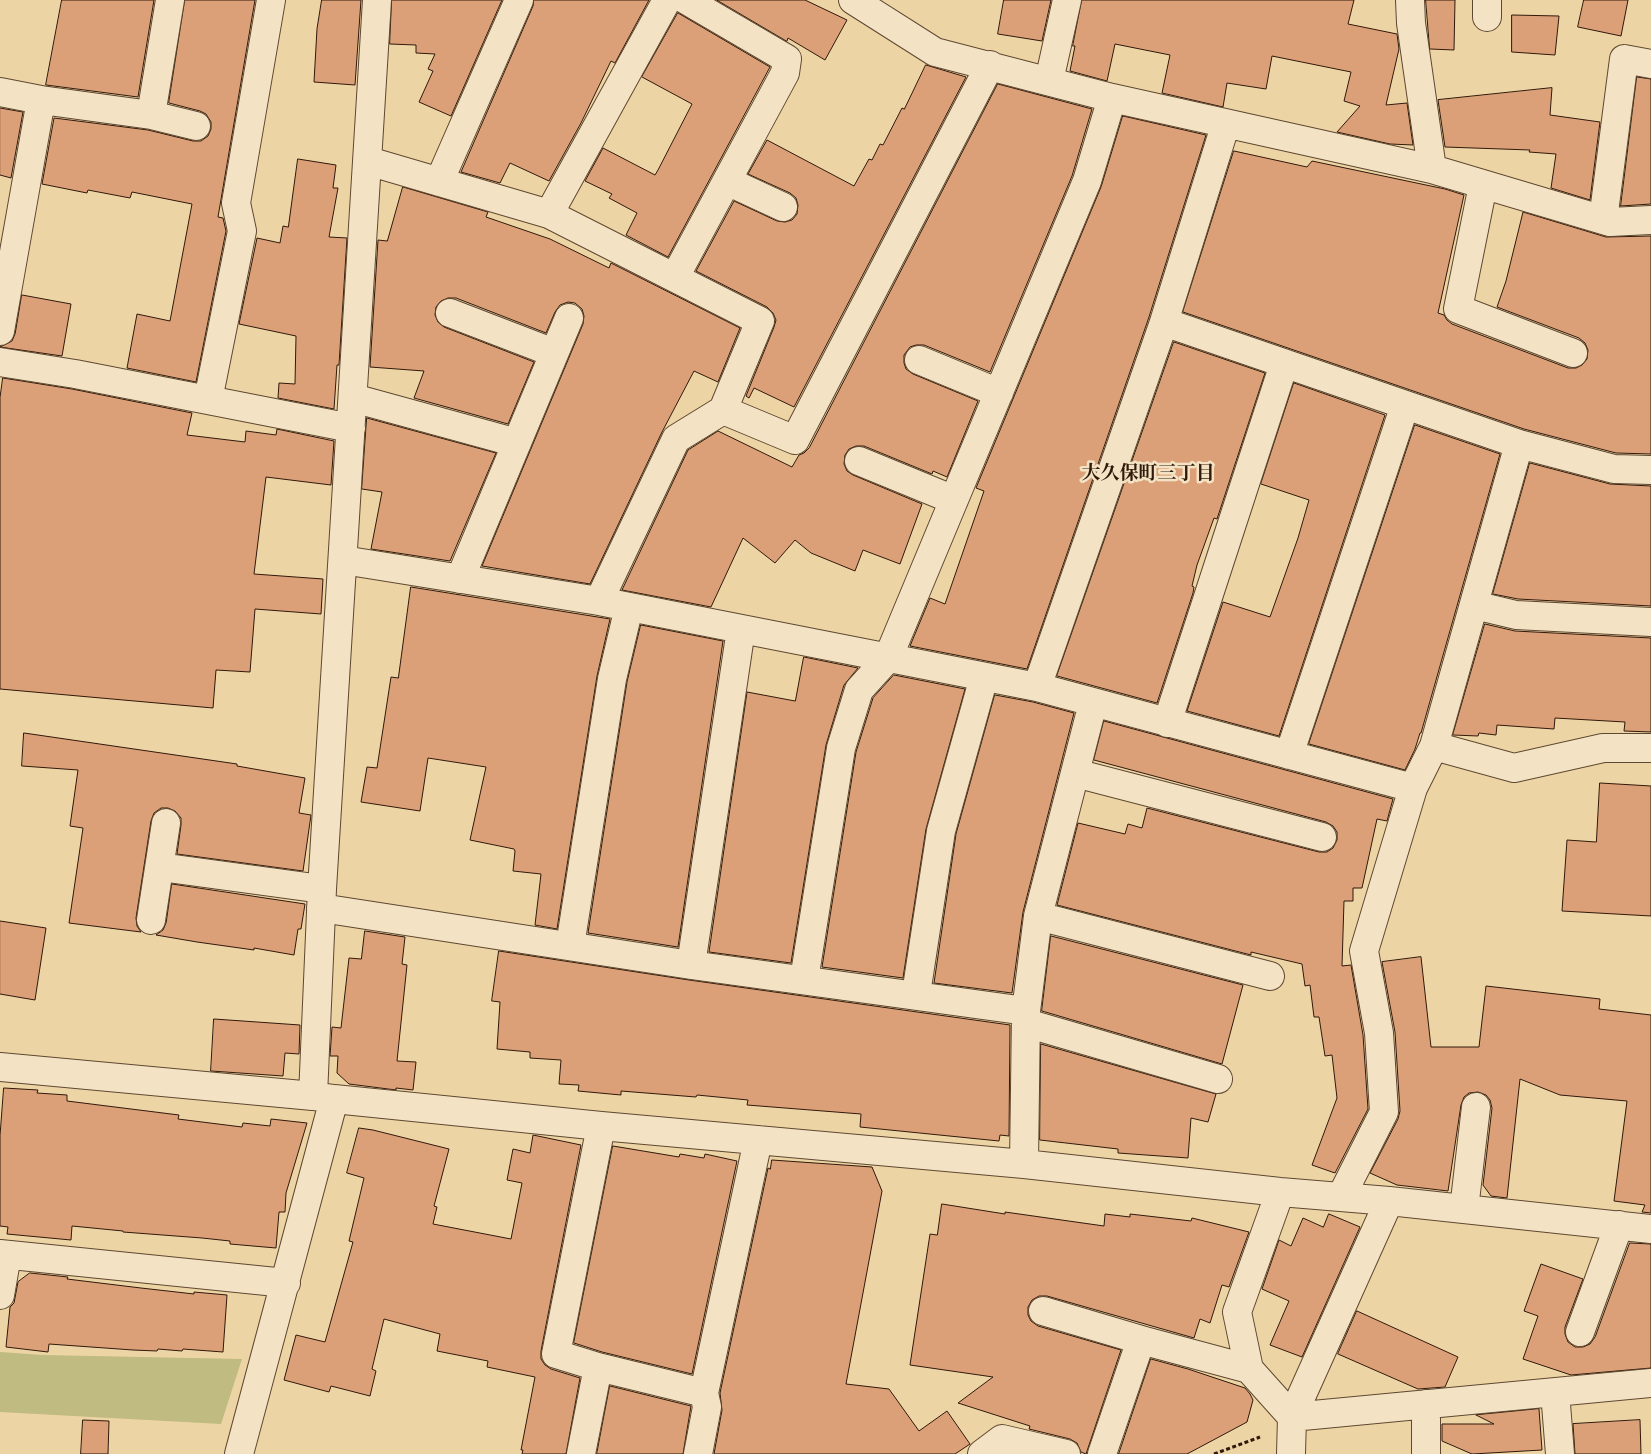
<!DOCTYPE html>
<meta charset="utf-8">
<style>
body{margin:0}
canvas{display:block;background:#edd4a4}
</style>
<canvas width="1651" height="1454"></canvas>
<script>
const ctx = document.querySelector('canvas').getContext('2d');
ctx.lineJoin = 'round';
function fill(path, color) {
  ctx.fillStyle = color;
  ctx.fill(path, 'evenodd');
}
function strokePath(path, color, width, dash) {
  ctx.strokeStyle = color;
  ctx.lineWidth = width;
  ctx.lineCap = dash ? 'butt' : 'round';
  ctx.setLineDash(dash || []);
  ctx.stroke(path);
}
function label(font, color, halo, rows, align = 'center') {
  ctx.font = font + ' Alegreya,"Noto Serif JP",serif';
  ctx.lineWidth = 5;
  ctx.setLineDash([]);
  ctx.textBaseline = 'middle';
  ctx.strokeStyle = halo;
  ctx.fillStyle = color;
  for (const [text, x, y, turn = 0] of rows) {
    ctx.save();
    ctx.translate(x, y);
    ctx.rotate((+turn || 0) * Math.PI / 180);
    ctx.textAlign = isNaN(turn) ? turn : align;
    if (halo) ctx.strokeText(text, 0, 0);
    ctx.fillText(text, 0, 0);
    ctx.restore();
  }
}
const green = new Path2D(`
 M0 1352 43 1355 242 1359 221 1424 0 1412Z`);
const building = new Path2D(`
 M62 0H154L138 97 46 85Z
 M185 0H255L218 217 223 218 226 231 196 382 127 368 137 314 170 321 192 204 132 192 130 198 88 190 87 193 42 184 54 118 148 130 193 141H201L208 136 211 129V122L206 114 200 111 169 103Z
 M322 0H361L355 85 314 82 317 29Z
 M392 0H502L451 116 419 102 433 71 428 69 435 54 416 53V45L390 44Z
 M534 0H649L615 63 611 61 581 123 549 181 510 163 500 183 461 172 533 6Z
 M717 0H805L847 20 825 60 788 38 787 41Z
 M1004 0H1051L1042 41 998 34Z
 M1082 0H1354L1348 24 1397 34 1399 49 1386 105 1407 103 1413 145 1390 144 1337 132 1360 106 1344 101 1351 72 1272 56 1266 89 1227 83 1223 107 1162 93 1170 55 1115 44 1107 81 1070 71 1075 46H1073Z
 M1426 0H1455L1454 50 1430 49Z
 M1584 0H1628L1621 36 1578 27Z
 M678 13 770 67 668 257 626 235 637 213 609 198 612 194 585 181 603 148 655 175 658 170 692 104 642 77Z
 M1512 15 1559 16 1555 55 1512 52Z
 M926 65 966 77 794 407 754 388 749 398 746 396 774 327 776 320 773 313 767 307 696 271 734 201 777 221 785 222 792 220 797 214 798 205 796 198 790 193 748 174 767 140 854 186 869 159 872 160 880 144 883 145 902 108 904 109Z
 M1637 77 1651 79V204L1621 206Z
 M998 84 1092 109 1072 176 990 372 924 345H916L910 347 904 355V363L906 369 913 374 978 401 947 477 933 471 932 474 864 446H856L849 449 845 455 844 464 847 471 853 475 922 504 900 564 863 550 855 571 811 553 795 540 775 563 743 538 711 607 622 590 688 450 718 431 792 467 799 455 804 453 809 448Z
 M1552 88 1550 115 1600 122 1590 200 1551 188 1556 154 1529 152 1530 150 1445 147 1438 100Z
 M0 108 23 112 11 178 0 175Z
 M1123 116 1206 135 1149 317 1027 669 910 646 930 598 945 604 984 491 976 488 1101 187Z
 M1234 151 1307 167 1312 161 1445 189 1464 195 1438 313 1444 315 1447 320 1452 324 1568 368H1576L1582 365 1587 359 1588 350 1585 343 1579 338 1497 307 1506 281 1523 212 1606 237 1651 236V454L1616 453 1524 429 1183 312Z
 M298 159 336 165 333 188H338L329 237 347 238 339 365H337L334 409 278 398 279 383 295 384 296 336 239 324 257 238 280 243 283 226 288 227Z
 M403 187 488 212 486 217 550 239 609 268 611 263 740 328 718 382 694 371 662 432 590 584 482 566 583 324 584 316 582 309 575 303 568 302 560 305 555 312 546 333 456 298H448L441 301 436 307 435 315 438 322 444 327 534 362 508 424 414 398 424 371 370 367 378 240 387 241Z
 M22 295 71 304 62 356 0 347 12 341 15 334Z
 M1174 342 1265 373 1217 519 1214 518 1197 565 1192 586 1194 587 1193 593 1157 703 1057 676Z
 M3 378 72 389 192 413 187 435 245 442 246 431 276 435 277 429 334 441 331 485 266 477 254 574 323 579 321 614 255 609 250 672 216 670 213 708 0 689V398Z
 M1294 383 1385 415 1279 736 1187 711 1223 602 1270 617 1298 538 1309 500 1261 484Z
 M367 418 496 453 450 561 371 549 382 492 362 489Z
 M1415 425 1500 454 1421 733H1420L1415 749 1405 770 1309 744Z
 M1530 463 1610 484 1651 486V606L1518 599 1493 594Z
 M411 587 610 619 597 676 557 929 535 925 541 874 513 871 515 851 514 849 470 840 486 767 428 758 420 811 361 802 367 767 377 768 391 677 398 678Z
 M1485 624 1515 631 1651 638V732L1624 731 1625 722 1555 718 1554 729 1497 725 1496 735 1479 733 1478 736 1453 735Z
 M641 625 723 641 678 947 588 933 627 682Z
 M804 657 858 668 844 685 826 745 791 963 709 952 747 692 795 701Z
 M894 675 965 689 926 829 903 978 822 967 856 752 873 698Z
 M995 695 1033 702 1074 713 1023 912 1012 993 934 983 956 834Z
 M1104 721 1393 799 1387 821 1377 819 1362 888H1353V901H1344L1342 966 1351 965 1363 1035 1368 1109 1335 1173 1312 1165 1337 1098 1332 1055 1325 1056 1319 1017H1314L1310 985 1305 986 1302 964 1251 952V955L1057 905 1078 823 1125 834 1128 824 1142 828 1147 808 1319 852H1327L1333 848 1337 840V832L1333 826 1326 822 1094 760Z
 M24 733 237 764V766L305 778 299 813 311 815 303 871 177 854 181 825V818L175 811 168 808H161L154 813 151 821 136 918 137 926 141 932 69 923 83 828 70 826 78 770 22 766Z
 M1600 783 1651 786V916L1562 911 1567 840 1596 842Z
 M172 884 305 904 301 929H298L294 955 254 948V950L197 942 156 935 163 930 166 923Z
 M0 921 46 928 35 1000 0 994Z
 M365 931 405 937 402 964 407 965 397 1061 416 1062 413 1090 396 1088V1090L349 1084 337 1073 338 1056H330L332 1027 341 1028 349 958 361 959Z
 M1051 936 1243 985 1222 1064 1042 1011Z
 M499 951 689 980 1010 1025 1009 1136 1000 1135 999 1141 860 1127 861 1114 747 1105 748 1100 697 1095 696 1097 621 1091V1095L578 1091 579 1085 559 1084 561 1060 530 1058V1052L497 1049 500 1002 492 1001Z
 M1421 957 1431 1047H1479L1486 986 1600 999 1599 1009 1651 1015V1213L1642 1212 1645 1205 1614 1201 1627 1101 1560 1095 1520 1079 1507 1198 1491 1196 1483 1185 1492 1108 1490 1100 1486 1095 1478 1092 1469 1093 1464 1097 1461 1105 1448 1191 1397 1185 1370 1173 1398 1119 1400 1111 1395 1032 1382 962Z
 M214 1019 300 1025 299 1054 285 1053 283 1076 211 1071Z
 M1041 1044 1216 1094 1208 1122 1191 1118 1188 1158 1118 1153V1149L1040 1140Z
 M4 1088 38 1090 37 1093 67 1095V1101L179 1115 178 1119 242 1127 243 1123 270 1126 271 1119 307 1123 286 1193 285 1212H279L276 1248 230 1244V1241L202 1238 123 1232V1231L72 1226 71 1240 7 1234 8 1227 0 1226V1136Z
 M359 1128 373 1130 449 1149 434 1206 437 1207 433 1224 511 1239 522 1183 507 1180 513 1149 530 1153 533 1135 581 1145 541 1351V1359L545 1365 551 1369 580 1378 566 1454H522L523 1450H521L535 1377 487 1367 488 1361 437 1351 440 1334 384 1319 372 1369 376 1371 370 1396 331 1386 329 1392 284 1380 296 1335 325 1342 353 1242 349 1241 364 1178 347 1173Z
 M613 1146 679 1157 680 1154 704 1158 705 1154 737 1161 692 1374 602 1352 574 1343Z
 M772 1160 872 1167 882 1191 846 1384 889 1389 919 1431 947 1411 970 1444 955 1454H714L722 1410 720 1393 768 1168 770 1169Z
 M942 1204 1005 1214V1212L1104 1226 1105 1214 1130 1217V1214L1191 1221 1192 1218 1249 1232 1229 1287 1222 1285 1210 1323 1200 1319 1194 1338 1047 1296H1039L1032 1300 1028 1307V1315L1031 1321 1038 1326 1121 1350 1086 1454 1081 1452 1077 1443 1070 1439 1029 1429 1030 1426 958 1403 993 1377 910 1365 930 1234 937 1235Z
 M1329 1214 1360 1227 1302 1357 1270 1345 1289 1301 1262 1289 1279 1240 1291 1246 1303 1218 1323 1227Z
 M1630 1243 1651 1244V1368L1571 1375 1523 1359 1538 1316 1524 1311 1541 1264 1583 1279 1565 1327V1334L1568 1342 1575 1347H1583L1590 1344 1595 1337Z
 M30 1273 68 1277 67 1279 141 1288 194 1294V1292L227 1295 223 1352 183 1349 182 1351 158 1349 157 1351 133 1350 49 1344 48 1352 6 1347 10 1307 14 1303 18 1282Z
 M1357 1311 1458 1357 1445 1387 1418 1389 1338 1354Z
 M1151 1359 1188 1369 1245 1388 1250 1394 1253 1400 1247 1422 1187 1454H1119Z
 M610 1386 691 1406 683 1454H597Z
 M1539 1409 1542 1450 1472 1454 1442 1441V1424H1494L1476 1415Z
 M83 1420 109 1421 108 1454H81Z
 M1640 1420 1641 1454H1575L1573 1424Z`);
const path = new Path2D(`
 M1214 1454 1260 1437`);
const minor = new Path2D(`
 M853 0 935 52 1112 98 1432 169 1610 222 1651 220
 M1410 0 1411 23 1432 169
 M1487 17V0
 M1049 81 1067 0
 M0 92 41 100
 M151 115 170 0
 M368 161 549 214 760 321 723 410
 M727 181 783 207
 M439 182 519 0
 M1483 185 1458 309 1573 353
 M549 214 667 0
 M1603 220 1624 59 1651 64
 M675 277 785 73 787 59 686 0
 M450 313 554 353
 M1164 322 1519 444 1614 469 1651 470
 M0 331 41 100 151 115 196 126
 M919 360 999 393
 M0 362 75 374 351 428
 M353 398 517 443
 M208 400 242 231 236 203 271 0
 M859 461 954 500
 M343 560 599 601 1037 687 1413 788 1434 746 1514 768 1603 748H1651
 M460 579 569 318
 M599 601 676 439 723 410 795 440 990 65
 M1474 605 1516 615 1651 622
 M1037 687 1164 322 1226 123
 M1167 723 1284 364
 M1434 746 1519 444
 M1289 755 1405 405
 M1075 773 1322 837
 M160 867 322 889
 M321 908 691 965 1026 1011
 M1038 916 1270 976
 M151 920 166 823
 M570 946 612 679 629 607
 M691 965 741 629
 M804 980 841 748 859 690 888 658 1087 181 1112 98
 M916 994 941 831 984 677
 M1026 1023 1218 1079
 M0 1067 313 1096 334 1099 601 1126 1024 1164 1280 1192 1389 1201 1651 1229
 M313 1096 322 889 377 0
 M1024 1164 1026 1011 1038 916 1093 703
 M1341 1197 1384 1112 1379 1033 1364 951 1413 788
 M1464 1209 1476 1107
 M0 1254 286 1283
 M0 1295 7 1255
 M1043 1311 1141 1340
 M1580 1332 1619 1225
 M598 1367 704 1393
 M1249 1369 1237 1312 1280 1192
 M1555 1392 1560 1454
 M1426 1404V1454
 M1292 1417 1651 1383
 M239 1454 334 1099
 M581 1454 598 1367 556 1354 601 1126
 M698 1454 707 1407 704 1393 758 1140
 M982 1454 1002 1439 1066 1454
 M1102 1454 1141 1340 1249 1369 1292 1417
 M1291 1454 1292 1417 1389 1201`);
const neighbourhoodNames = [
 ["大久保町三丁目",1148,474]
];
fill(green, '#bfbb81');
fill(building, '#dca078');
strokePath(building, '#30190b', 1);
strokePath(minor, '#5f4831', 30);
strokePath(path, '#30190b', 3, [4, 2.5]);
strokePath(minor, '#f3e3c4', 28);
label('bold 19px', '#30190b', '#f3e3c4', neighbourhoodNames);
</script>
